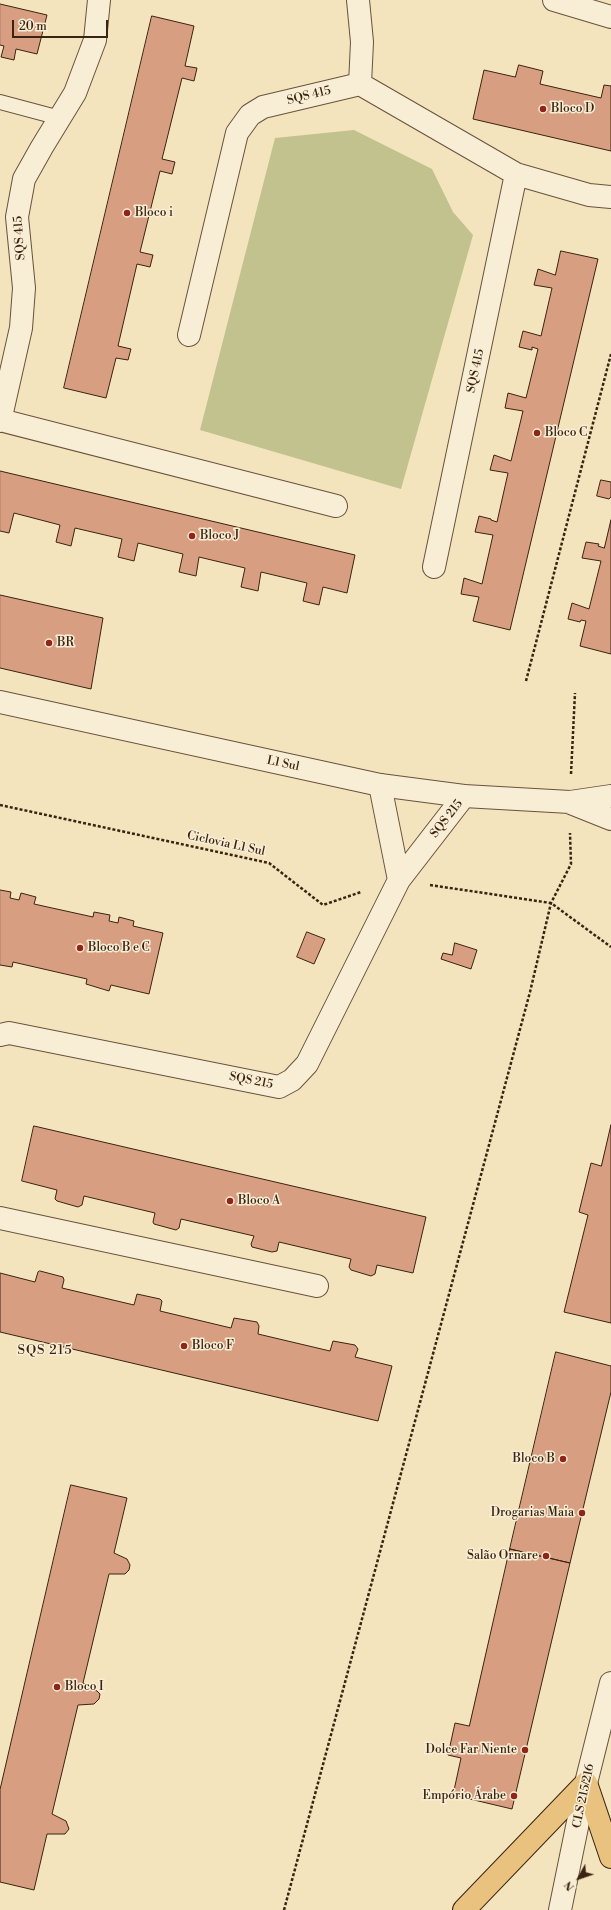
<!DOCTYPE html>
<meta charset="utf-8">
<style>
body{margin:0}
#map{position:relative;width:611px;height:1910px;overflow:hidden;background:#f4e4be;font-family:"Libre Bodoni",serif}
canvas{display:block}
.north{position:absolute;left:559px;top:1858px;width:40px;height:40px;-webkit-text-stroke:3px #f8edd5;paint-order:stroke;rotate:230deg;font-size:11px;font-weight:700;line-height:16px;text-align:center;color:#3a2310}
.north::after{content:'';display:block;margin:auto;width:14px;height:18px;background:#3a2310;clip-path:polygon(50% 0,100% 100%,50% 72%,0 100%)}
.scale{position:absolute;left:12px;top:20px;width:96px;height:18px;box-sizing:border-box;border:2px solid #3a2310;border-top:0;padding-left:5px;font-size:12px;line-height:14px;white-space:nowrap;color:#3a2310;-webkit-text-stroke:3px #f8edd5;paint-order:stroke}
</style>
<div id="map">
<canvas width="611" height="1910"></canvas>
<div class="north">N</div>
<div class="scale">20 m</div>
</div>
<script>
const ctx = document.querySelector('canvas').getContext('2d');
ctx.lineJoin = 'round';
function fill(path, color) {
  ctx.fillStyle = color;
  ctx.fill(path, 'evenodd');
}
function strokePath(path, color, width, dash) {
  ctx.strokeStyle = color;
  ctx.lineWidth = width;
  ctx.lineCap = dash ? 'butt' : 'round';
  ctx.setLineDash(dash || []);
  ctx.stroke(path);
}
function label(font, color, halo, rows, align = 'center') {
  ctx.font = font + ' "Libre Bodoni",serif';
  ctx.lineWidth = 3;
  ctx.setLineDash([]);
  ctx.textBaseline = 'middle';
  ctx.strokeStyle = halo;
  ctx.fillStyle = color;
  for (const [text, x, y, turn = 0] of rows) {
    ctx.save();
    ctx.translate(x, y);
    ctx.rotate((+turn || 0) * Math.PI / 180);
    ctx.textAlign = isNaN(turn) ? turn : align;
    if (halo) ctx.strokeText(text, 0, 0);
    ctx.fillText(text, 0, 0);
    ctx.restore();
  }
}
const green = new Path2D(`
 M354 130 432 169 453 212 473 235 401 489 200 430 275 138Z`);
const building = new Path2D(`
 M0 4 47 15 37 54 16 49 14 60 1 57 4 46 0 45Z
 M152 16 194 26 185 66 197 68 194 81 182 78 162 159 175 162 172 174 160 171 140 252 153 255 150 267 137 264 118 346 131 349 128 360 116 358 106 398 64 388Z
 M519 65 543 71 540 84 601 98 604 85 611 86V151L473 119 484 70 515 77Z
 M561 251 598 259 510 630 473 621 479 597 461 594 464 578 482 584 493 535 475 532 479 516 491 519V520L497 522 508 473 490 470 494 455 511 461 523 411 505 408 508 393 526 398 538 349 532 347V350L519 347 523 331 541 336 552 288 534 285 538 269 555 275Z
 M0 471 355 555 347 593 323 587 319 605 303 601 307 583 261 572 258 591 241 587 245 568 199 557 196 576 179 572 183 554 138 543 134 561 118 557 122 539 75 528 71 546 56 542 60 525 14 513 9 533 0 531Z
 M601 480 611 482V497L609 499 597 496Z
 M611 520V654L580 646 586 621 581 620 580 622 568 619 572 603 589 609 601 561 582 558 586 542 599 544 598 546 604 548Z
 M0 595 103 618 91 689 0 668Z
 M0 890 11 892 10 898 19 900 21 893 36 897 34 904 93 917 94 912 110 915 109 921 118 923 119 917 134 921 133 926 163 933 149 994 111 985 109 991 86 984 87 979 13 962 12 967 0 965Z
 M307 932 325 939 314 964 297 957Z
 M455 943 477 950 471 969 441 959 443 953 452 955Z
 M611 1125V1323L564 1312 588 1215 579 1212 591 1163 601 1166Z
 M34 1126 426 1217 413 1273 377 1265 375 1274 371 1276 351 1270 349 1267 351 1259 279 1242 277 1251 272 1252 252 1247 251 1244 254 1236 181 1219 179 1228 176 1230 154 1224 153 1222 155 1213 84 1196 82 1205 78 1207 57 1201 55 1199 57 1190 22 1181Z
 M40 1271 63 1277 64 1280 62 1288 134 1305 137 1294 160 1299 162 1301 160 1311 231 1328 234 1318 257 1322 259 1326 258 1334 330 1351 333 1341 355 1345 358 1349 355 1357 392 1366 378 1421 0 1332V1273L35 1282 38 1272Z
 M556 1352 611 1366V1392L570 1563 510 1549Z
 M71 1485 127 1498 114 1553 127 1559 130 1565 129 1570 125 1574H109L83 1683 97 1691 100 1694 99 1699 94 1704 78 1705 52 1814 66 1821 69 1829 65 1834H47L34 1890 0 1882V1790Z
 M510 1549 570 1563 512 1809 453 1795 461 1758 448 1755 455 1723 469 1726Z`);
const path = new Path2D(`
 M526 681 611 354
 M571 774 575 693
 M0 805 269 863 323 905 361 892
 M430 885 551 903 611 947
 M284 1910 530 992 551 903 571 864 570 833`);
const service = new Path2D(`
 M0 102 60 118`);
const minor = new Path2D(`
 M358 0 362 42 360 84
 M554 0 611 17
 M189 335 237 133 250 115 263 107 360 84 516 174 589 195 611 197
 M0 420 336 506
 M0 421 21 328 24 288 17 217 24 179 42 147 75 93 95 40 99 0
 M434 567 516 174
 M380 785 399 880
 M0 1035 9 1033 279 1087 292 1080 307 1064 399 880 464 796
 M0 1218 317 1286`);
const tertiary = new Path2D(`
 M0 702 380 785 464 796 570 802 611 796
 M571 803 611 819
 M560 1910 586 1783 611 1683`);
const primary = new Path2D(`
 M464 1910 586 1783 611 1857`);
const markers = [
 [543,109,4,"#8f2418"],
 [127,213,4,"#8f2418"],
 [537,433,4,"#8f2418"],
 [192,536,4,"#8f2418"],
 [49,643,4,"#8f2418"],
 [80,948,4,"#8f2418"],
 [230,1201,4,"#8f2418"],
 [184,1346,4,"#8f2418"],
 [563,1459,4,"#8f2418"],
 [582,1513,4,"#8f2418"],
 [546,1556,4,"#8f2418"],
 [57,1687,4,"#8f2418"],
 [525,1750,4,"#8f2418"],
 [514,1796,4,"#8f2418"]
];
const streetNames = [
 ["SQS 415",309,96,-14],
 ["SQS 415",20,238,-94],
 ["SQS 415",476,371,-78],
 ["L1 Sul",283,764,12],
 ["SQS 215",447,819,-52],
 ["Ciclovia L1 Sul",226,844,12],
 ["SQS 215",251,1081,11],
 ["CLS 215/216",584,1796,-78]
];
const poiNames = [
 ["Bloco D",551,109],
 ["Bloco i",135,213],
 ["Bloco C",545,433],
 ["Bloco J",200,536],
 ["BR",57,643],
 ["Bloco B e C",88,948],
 ["Bloco A",238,1201],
 ["Bloco F",192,1346],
 ["Bloco B",555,1459,"right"],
 ["Drogarias Maia",574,1513,"right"],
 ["Salão Ornare",538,1556,"right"],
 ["Bloco I",65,1687],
 ["Dolce Far Niente",517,1750,"right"],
 ["Empório Árabe",506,1796,"right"]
];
const neighbourhoodNames = [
 ["SQS 215",45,1351]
];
fill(green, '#c1c28d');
fill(building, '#d79e82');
strokePath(building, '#3a2310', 1);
strokePath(service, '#68533c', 16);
strokePath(minor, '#68533c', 24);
strokePath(tertiary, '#68533c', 24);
strokePath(primary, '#3a2310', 24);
strokePath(path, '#3a2310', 2.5, [3, 2]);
strokePath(service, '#f8edd5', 14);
strokePath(minor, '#f8edd5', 22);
strokePath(tertiary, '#f8edd5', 22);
strokePath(primary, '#eac27f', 22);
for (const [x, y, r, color] of markers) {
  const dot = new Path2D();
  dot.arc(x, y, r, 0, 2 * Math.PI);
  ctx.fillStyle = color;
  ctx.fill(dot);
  strokePath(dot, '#f8edd5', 1.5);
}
label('12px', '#3a2310', '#f8edd5', streetNames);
label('12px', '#3a2310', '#f8edd5', poiNames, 'left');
ctx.letterSpacing = '1px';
label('13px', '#3a2310', '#f8edd5', neighbourhoodNames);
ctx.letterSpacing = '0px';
</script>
